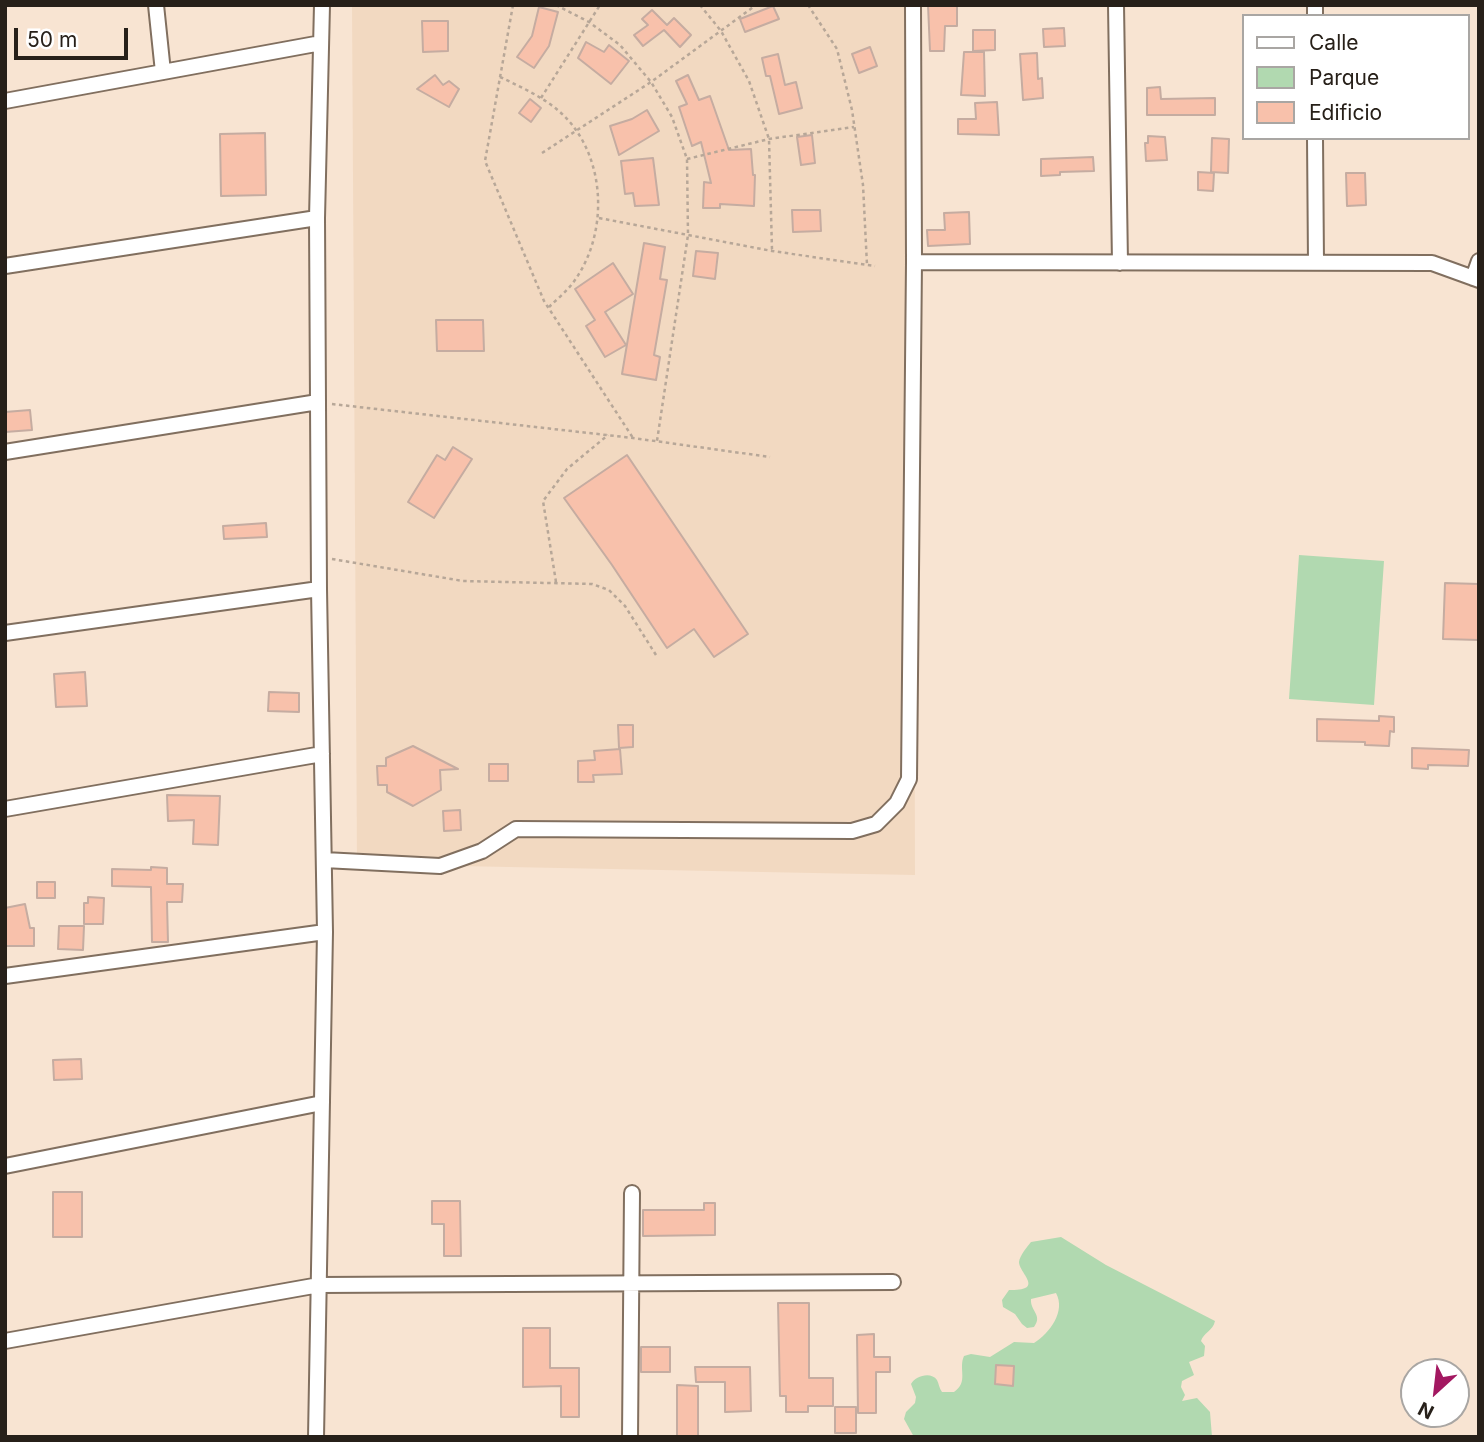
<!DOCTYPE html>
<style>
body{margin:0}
#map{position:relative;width:1484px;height:1442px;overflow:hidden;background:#f8e4d2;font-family:Inter,sans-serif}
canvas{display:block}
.frame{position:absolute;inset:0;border:7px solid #272019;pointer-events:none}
.legend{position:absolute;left:1242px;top:14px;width:228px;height:126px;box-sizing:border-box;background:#fff;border:2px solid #a9a6a3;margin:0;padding:9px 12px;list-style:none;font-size:21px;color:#272019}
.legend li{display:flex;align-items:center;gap:14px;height:35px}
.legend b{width:35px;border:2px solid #a9a6a3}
.north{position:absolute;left:1400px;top:1358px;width:70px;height:70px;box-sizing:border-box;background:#fff;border:2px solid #a9a6a3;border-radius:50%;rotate:207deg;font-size:19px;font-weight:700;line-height:28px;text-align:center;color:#272019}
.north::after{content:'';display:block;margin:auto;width:24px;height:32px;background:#a31861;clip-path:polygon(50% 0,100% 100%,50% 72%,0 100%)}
.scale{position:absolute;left:14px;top:28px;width:114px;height:32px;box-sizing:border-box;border:4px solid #272019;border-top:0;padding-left:9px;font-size:21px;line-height:24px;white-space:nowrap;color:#272019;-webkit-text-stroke:5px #fff;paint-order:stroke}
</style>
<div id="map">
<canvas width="1484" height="1442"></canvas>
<div class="frame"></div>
<ul class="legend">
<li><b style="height:9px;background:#fff"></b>Calle</li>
<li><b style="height:19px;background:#b1d9b0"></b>Parque</li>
<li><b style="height:19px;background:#f8c1ab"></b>Edificio</li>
</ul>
<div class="north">N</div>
<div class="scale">50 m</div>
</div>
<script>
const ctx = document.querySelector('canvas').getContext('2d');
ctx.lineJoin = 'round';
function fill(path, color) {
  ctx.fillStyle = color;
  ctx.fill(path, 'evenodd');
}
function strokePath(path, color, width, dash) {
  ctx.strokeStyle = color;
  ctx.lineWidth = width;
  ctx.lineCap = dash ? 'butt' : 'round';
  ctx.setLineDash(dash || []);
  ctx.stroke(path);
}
const built = new Path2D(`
 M352 5H913L915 875 357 864Z`);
const green = new Path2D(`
 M1299 555 1384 561 1374 705 1289 699Z
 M1061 1237 1106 1265 1215 1321C1213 1331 1203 1333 1201 1341L1205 1346 1204 1356 1189 1362 1194 1375 1182 1381 1181 1387 1185 1395 1182 1401 1197 1398 1210 1412 1212 1437H914L904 1419 906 1412 915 1403 916 1397 911 1384C915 1376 931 1371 937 1380 939 1384 939 1388 942 1392H954C969 1382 958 1369 964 1356L971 1354 990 1357 1014 1342 1034 1343C1050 1333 1066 1311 1056 1293L1031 1299C1030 1311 1043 1315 1034 1327L1027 1328 1022 1324 1015 1314 1003 1307 1002 1300 1009 1290C1046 1291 1019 1273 1019 1262 1020 1255 1027 1247 1031 1242Z`);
const building = new Path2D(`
 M928 5H957V26H945L944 51H930Z
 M773 6 779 19 745 32 740 19Z
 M539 7 558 12 549 46 534 68 517 57 532 36Z
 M652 10 667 25 674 18 691 35 680 47 664 30 643 46 634 35 648 25 642 19Z
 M422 21H448V51L423 52Z
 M1064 28 1065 46 1044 47 1043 29Z
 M973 30H995V50L973 51Z
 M586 42 604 52 609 45 629 61 611 84 578 58Z
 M870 47 877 66 859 73 852 54Z
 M964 52H984L985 96 961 95Z
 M1037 53 1038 79 1042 78 1043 98 1023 100 1020 54Z
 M778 54 785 85 796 82 802 108 779 114 770 76H766L762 58Z
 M435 75 443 85 449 81 459 89 449 107 417 89Z
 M688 75 699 100 710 96 729 150 751 149 753 175H755L754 206 720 204V208H703L704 182 711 183 701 142 692 146 679 107 687 104 676 81Z
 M1160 87 1161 99 1215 98V115H1147V88Z
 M530 99 541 108 531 122 519 113Z
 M997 102 999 135 958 134V119H976L975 103Z
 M647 110 659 131 619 155 610 126 632 119Z
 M265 133 266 195 221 196 220 134Z
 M812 135 815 163 801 165 797 137Z
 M1148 136 1165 137 1167 160 1146 161 1145 143H1148Z
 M1212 138 1229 139 1228 173 1211 172Z
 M1093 157 1094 171 1060 172V175L1041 176V159Z
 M653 158 659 205 635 206 633 193 625 194 621 161Z
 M1198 172 1214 173 1213 191 1198 190Z
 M1346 173H1365L1366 205 1347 206Z
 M792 210H820L821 231 793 232Z
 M969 212 970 244 928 246 927 230H945L944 213Z
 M644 243 665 247 660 279 667 280 654 355 660 357 656 380 622 374Z
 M696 251 718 253 715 279 693 276Z
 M613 263 633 294 605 312 626 345 605 357 586 326 595 320 575 289Z
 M436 320H483L484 351H437Z
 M30 410 32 430 5 432V412Z
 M453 447 472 459 434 518 408 502 437 455 445 460Z
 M627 455 748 634 714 657 694 629 667 648 612 565 564 498Z
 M266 523 267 537 224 539 223 526Z
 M1445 583 1479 584V640L1443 639Z
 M85 672 87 706 56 707 54 674Z
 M269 692 299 693V712L268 711Z
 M1379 716 1394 717V732L1390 731 1389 746 1365 745V742L1317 741V719L1379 721Z
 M618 725H633V747L619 748Z
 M413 746 458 769 440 770 441 790 413 806 387 792V785H378L377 766H386V758Z
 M1412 748 1469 750 1468 766 1428 765V769L1412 768Z
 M620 749 622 774 593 775 594 782H578V761L595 760 594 751Z
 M489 764H508V781H489Z
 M167 795 220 796 218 845 193 844 194 820 168 821Z
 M460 810 461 830 444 831 443 811Z
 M151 867 167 868V884H183L182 902H167L168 942H152L151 887 112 886V869L151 870Z
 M37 882H55V898H37Z
 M88 897 104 898 103 924H84V903H88Z
 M25 904 30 928H34V946H5V908Z
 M59 926H84L83 950 58 949Z
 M81 1059 82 1079 54 1080 53 1060Z
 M53 1192H82V1237H53Z
 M432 1201H460L461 1256H444V1224H432Z
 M704 1203H715V1235L643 1236V1210H704Z
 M778 1303H809V1378H833V1406H808V1412H786V1396H780Z
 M523 1328H550V1368H579V1417H561V1386L523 1387Z
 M874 1334V1357H890V1372H876V1413H858L857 1335Z
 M641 1347H670V1372H641Z
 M996 1365 1014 1366 1013 1386 995 1384Z
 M695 1367H750L751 1411 725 1412V1382H696Z
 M677 1385 698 1386V1436H677Z
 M835 1407H856V1433H835Z`);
const path = new Path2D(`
 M513 5 485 161 544 301 633 438
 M556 5 589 22 620 45 651 82 672 117 687 159 688 235 657 441
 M700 5 721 31 749 81 769 139 772 250
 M808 5 837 49 852 110 863 185 867 265
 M500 77C521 87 543 97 560 112 607 154 610 235 572 284 565 293 556 300 549 307
 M541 98 600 5
 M542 153 651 82 756 5
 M687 159 769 139 854 127
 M599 218 772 251 875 266
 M332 404 633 438 770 457
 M332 559 463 581 592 584 609 590 625 606 656 655
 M556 582 543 501 567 469 608 435`);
const minor = new Path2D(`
 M156 5 163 72
 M1116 5 1120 263
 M1315 5V16
 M5 101 321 43
 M1315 138 1316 263
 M914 262 1432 263 1479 280
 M5 266 317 218
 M1473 278 1479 261
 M5 452 318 402
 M5 633 319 589
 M5 809 322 754
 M324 860 440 866 482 851 516 829 852 831 876 824 897 803 909 779 914 262 913 5
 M5 976 325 932
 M5 1166 322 1103
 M5 1341 319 1285 893 1282
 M316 1437 325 932 319 589 317 218 322 5
 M630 1437 632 1193`);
fill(built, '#f2d9c1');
fill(green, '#b1d9b0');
fill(building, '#f8c1ab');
strokePath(building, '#c5aca1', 2);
strokePath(minor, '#816f5f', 18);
strokePath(path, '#b7a798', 2.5, [3.5, 3.5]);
strokePath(minor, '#fff', 14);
</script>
